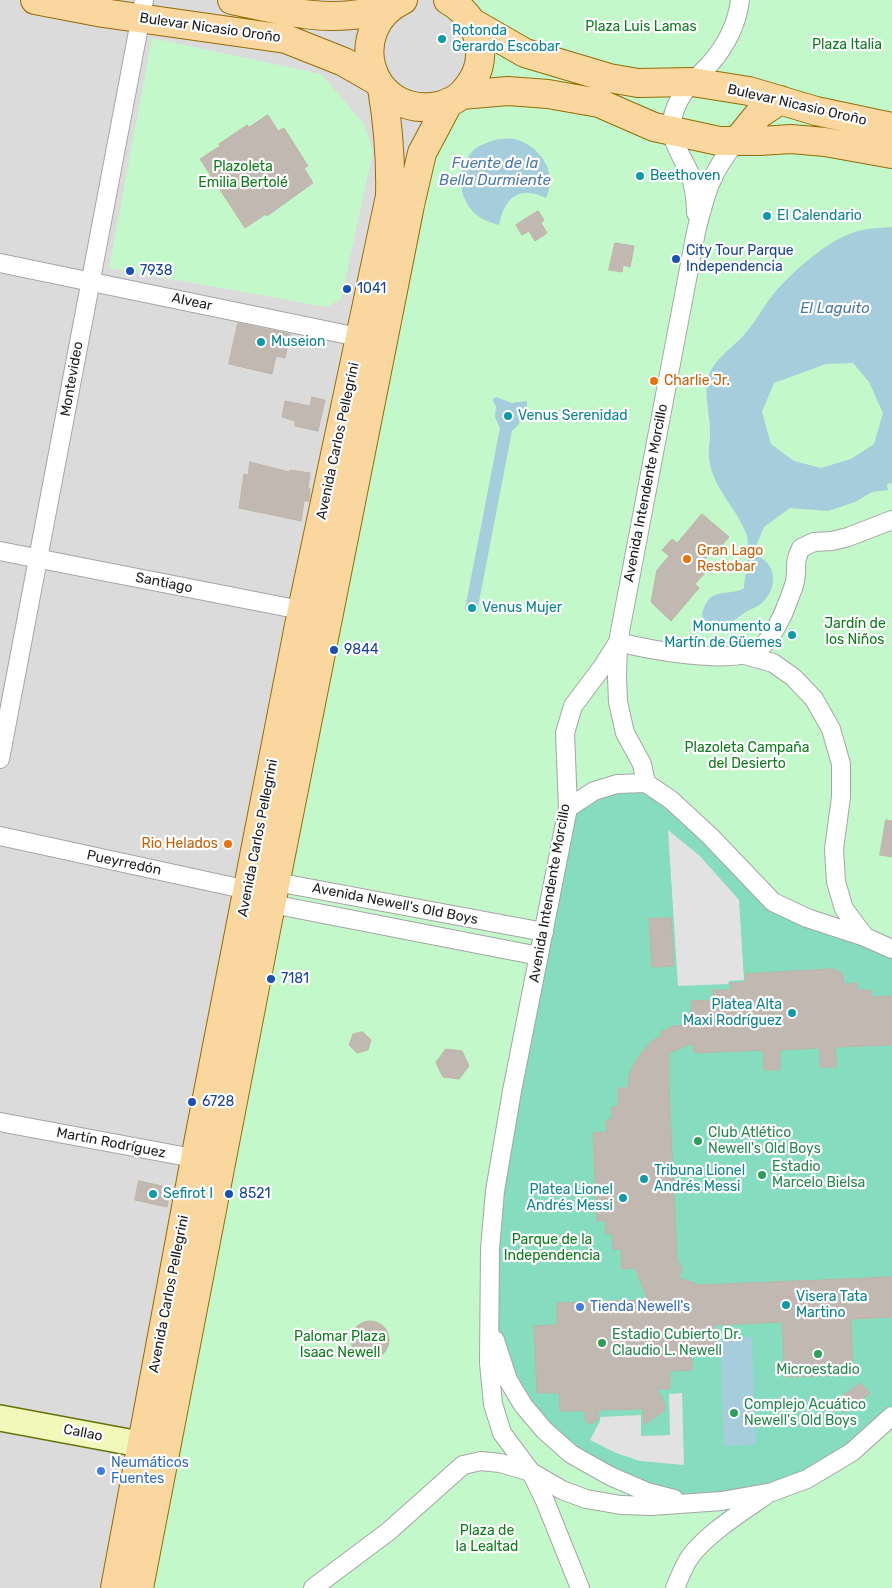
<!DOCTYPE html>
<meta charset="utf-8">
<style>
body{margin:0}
canvas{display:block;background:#efece5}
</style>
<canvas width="892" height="1588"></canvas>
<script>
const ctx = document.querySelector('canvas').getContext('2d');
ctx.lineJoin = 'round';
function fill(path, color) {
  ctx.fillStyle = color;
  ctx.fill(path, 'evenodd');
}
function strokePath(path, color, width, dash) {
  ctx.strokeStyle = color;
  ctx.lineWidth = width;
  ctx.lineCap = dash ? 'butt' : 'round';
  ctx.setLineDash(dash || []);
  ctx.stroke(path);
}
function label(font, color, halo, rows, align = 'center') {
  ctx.font = font + ' Rubik,sans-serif';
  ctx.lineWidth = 4.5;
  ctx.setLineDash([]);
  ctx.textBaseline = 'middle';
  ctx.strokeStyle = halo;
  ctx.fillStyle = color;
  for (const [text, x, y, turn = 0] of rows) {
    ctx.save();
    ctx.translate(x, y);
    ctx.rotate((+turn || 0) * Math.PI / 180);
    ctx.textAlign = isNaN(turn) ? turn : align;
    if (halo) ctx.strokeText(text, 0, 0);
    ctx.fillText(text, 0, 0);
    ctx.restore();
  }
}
const residential = new Path2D(`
 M0 0H464L478 34 139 1588H0Z`);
const park = new Path2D(`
 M464 0H892V1588H139L410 205 470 85Z
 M152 38 321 74 364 124 373 151 341 299 327 307 109 268Z`);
const pitch = new Path2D(`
 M646 783 773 902 892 949V1416L807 1479 722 1501 647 1492 544 1430 498 1354 490 1249 568 808Z`);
const parking = new Path2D(`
 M668 830 700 856 739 900 744 980 729 981 728 984 678 986Z
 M682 1393 684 1465 640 1461 616 1453 590 1440 600 1421V1417L641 1415V1436L670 1435 669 1394Z`);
const water = new Path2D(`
 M498 139C503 139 510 138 514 139 533 143 551 162 550 182 550 187 548 193 546 198 519 185 505 197 499 225 493 223 486 221 481 218 459 204 454 172 471 153 477 145 489 142 498 139Z
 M892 227V483L887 484 888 490 872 492 855 502 828 511 790 508 764 527 757 544 756 555C777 564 778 587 763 602 757 608 749 609 743 614 727 625 726 630 705 624 702 618 701 614 704 608 712 586 730 597 744 588 745 576 750 546 747 536 738 508 712 489 709 458 708 451 710 443 710 436 711 415 702 392 710 372 718 355 737 345 748 330 757 320 763 307 772 296 788 275 829 239 855 232 867 228 879 228 892 227ZM853 363 869 382 883 413 874 444 851 459 821 468 794 461 771 444 762 412 774 383 826 364Z
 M496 397 512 403 527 401V407L522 410 519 424 512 431 477 612 473 613 468 612 465 609 500 428 495 417 496 406 494 403 493 399Z
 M752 1337 756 1445 724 1446 720 1338Z`);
const building = new Path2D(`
 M268 115 278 131 284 128 308 166 304 168 313 183 267 216 266 214 245 228 200 159 220 146 219 144 247 125 249 127Z
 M538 211 544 220 541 223 547 233 535 241 529 231 522 235 516 225Z
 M615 243 634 246 630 267 623 265 622 272 609 270Z
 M238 323 290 334 285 358 276 356 272 374 229 364Z
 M312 397 325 400 318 431 295 426V421L282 417 285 401 310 406Z
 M250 462 289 472 290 470 310 473 308 487 310 489 309 501H304L301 521 239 508 244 474 248 475Z
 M702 514 729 537 715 553 713 551 698 567 705 573 695 584 699 588 671 621 651 602 657 570 669 556 662 550 672 539 677 543Z
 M886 820 892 821V857L880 855Z
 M671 918 674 966 652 967 649 919Z
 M833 969 842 973 844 984 857 983 858 990H871L872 997 892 996V1045L835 1047 837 1067H820V1048L780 1050V1070H764L763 1050 694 1053 693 1043 669 1053V1089L677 1260 682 1268 679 1278 699 1285 892 1277V1317L851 1319 853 1375 785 1377 782 1322 714 1325 715 1352 692 1353V1370L670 1371V1389H657L665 1404V1407L664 1411 644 1425 643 1409 598 1410V1419L592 1424 588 1423 585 1420V1411H560L559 1393H537L534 1326 557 1325V1303L648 1300 635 1268 622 1269 621 1249H613L612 1233 606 1234 605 1220 597 1221 593 1133 607 1132 606 1120 612 1119V1107L618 1106V1088H628L629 1076 634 1064 641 1053 652 1041 661 1036V1032L674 1026 692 1024 691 1001 714 1000 713 990H731L730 983 745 982 746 974Z
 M363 1032 371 1040 368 1050 357 1053 349 1045 353 1034Z
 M446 1049 462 1051 469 1066 459 1079 443 1077 436 1063Z
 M139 1181 171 1188 167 1207 135 1200Z
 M351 1340a19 19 0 1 1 38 0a19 19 0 1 1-38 0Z
 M860 1383 870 1393 845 1413 834 1404 842 1396Z`);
const street = new Path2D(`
 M696 213C696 198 694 185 689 172 682 156 669 139 672 121 676 96 692 82 709 65 726 46 737 25 740 0
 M0 263 368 339
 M0 551 311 612
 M618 642C650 650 729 665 757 650 771 642 784 614 789 599 791 593 794 587 795 581 798 566 793 564 801 548L814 542 832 541 848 537 892 520
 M618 645 617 677 618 702 625 733 642 764 646 783
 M745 655 773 663 793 677 814 699 831 729 841 764V797L834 849 836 882 844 909 865 937
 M0 759 144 0
 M568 808 594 791 617 784 646 783 671 800 710 836 773 902 807 918 865 937 892 949
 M0 836 248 890 276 882 544 932
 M272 904 539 956
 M0 1122 204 1160
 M495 1340 508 1380 523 1405 544 1430 571 1454 610 1476 647 1492 674 1499
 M313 1588 389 1531 463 1465 481 1461 500 1463 531 1472 562 1490 586 1499 621 1505 651 1506 722 1501 772 1492 807 1479 852 1452 892 1416
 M580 1588 545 1501 531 1472 502 1433 493 1404 489 1363 490 1249 495 1191 512 1091 568 808 565 733 573 706 603 666 618 642 696 232C705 195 711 171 737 141
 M675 1588C679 1579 683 1568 688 1560 702 1537 743 1511 765 1496`);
const secondary = new Path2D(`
 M0 1418 161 1448`);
const primary = new Path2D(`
 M35 0 103 13 286 39 344 62 377 81
 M232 0C275 9 320 22 365 13 375 11 385 7 394 4
 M403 0C345 28 367 113 432 107 443 106 455 101 463 93 474 81 481 68 480 52 479 28 468 12 448 0
 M473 23 525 53 609 78 638 83 692 82 749 91 816 111 892 127
 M461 95 508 91 548 94 599 103 654 127 719 141H760L791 139 825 142 892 154
 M737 141 759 114 780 100
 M115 1588 195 1159 302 610 390 196C391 159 388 124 382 88
 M139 1588 266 930 410 205 422 153 449 102`);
const markers = [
 [442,39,5,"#0f9aa8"],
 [640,176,5,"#0f9aa8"],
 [767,216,5,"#0f9aa8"],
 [676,259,5,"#1a4fb4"],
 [130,271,5,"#1a4fb4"],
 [347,289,5,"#1a4fb4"],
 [261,342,5,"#0f9aa8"],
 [654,381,5,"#e8710a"],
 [508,416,5,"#0f9aa8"],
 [687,559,5,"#e8710a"],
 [472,608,5,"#0f9aa8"],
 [792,635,5,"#0f9aa8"],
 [334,650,5,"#1a4fb4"],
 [228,844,5,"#e8710a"],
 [271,979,5,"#1a4fb4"],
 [792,1013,5,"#0f9aa8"],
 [192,1102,5,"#1a4fb4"],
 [698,1141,5,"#2e9e5b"],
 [762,1175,5,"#2e9e5b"],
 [644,1179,5,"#0f9aa8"],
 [153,1194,5,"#0f9aa8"],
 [229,1194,5,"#1a4fb4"],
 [623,1198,5,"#0f9aa8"],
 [786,1305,5,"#0f9aa8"],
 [580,1307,5,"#3f7fe0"],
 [602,1343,5,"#2e9e5b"],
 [818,1354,5,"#2e9e5b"],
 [734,1413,5,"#2e9e5b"],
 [101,1471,5,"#3f7fe0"]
];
const parkNames = [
 ["Plaza Luis Lamas",641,27],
 ["Plaza Italia",847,45],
 ["Plazoleta",243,167],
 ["Emilia Bertolé",243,183],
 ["Jardín de",855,624],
 ["los Niños",855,640],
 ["Plazoleta Campaña",747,748],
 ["del Desierto",747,764],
 ["Parque de la",552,1240],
 ["Independencia",552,1256],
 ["Palomar Plaza",340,1337],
 ["Isaac Newell",340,1353],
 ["Plaza de",487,1531],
 ["la Lealtad",487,1547]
];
const streetNames = [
 ["Bulevar Nicasio Oroño",210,28,8],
 ["Bulevar Nicasio Oroño",797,105,13],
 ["Alvear",192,302,12],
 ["Montevideo",72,379,-80],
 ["Avenida Carlos Pellegrini",338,441,-78],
 ["Avenida Intendente Morcillo",646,493,-79],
 ["Santiago",164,583,11],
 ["Avenida Carlos Pellegrini",258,838,-79],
 ["Pueyrredón",124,863,12],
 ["Avenida Intendente Morcillo",550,893,-80],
 ["Avenida Newell's Old Boys",395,904,11],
 ["Martín Rodríguez",111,1143,11],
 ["Avenida Carlos Pellegrini",169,1294,-79],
 ["Callao",83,1433,11]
];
const cultureNames = [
 ["Rotonda",452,31],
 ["Gerardo Escobar",452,47],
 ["Beethoven",650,176],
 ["El Calendario",777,216],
 ["Museion",271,342],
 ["Venus Serenidad",518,416],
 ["Venus Mujer",482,608],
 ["Monumento a",782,627,"right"],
 ["Martín de Güemes",782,643,"right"],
 ["Platea Alta",782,1005,"right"],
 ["Maxi Rodríguez",782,1021,"right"],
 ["Tribuna Lionel",654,1171],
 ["Andrés Messi",654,1187],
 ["Platea Lionel",613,1190,"right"],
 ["Andrés Messi",613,1206,"right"],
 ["Sefirot I",163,1194],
 ["Visera Tata",796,1297],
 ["Martino",796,1313]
];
const transitNames = [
 ["City Tour Parque",686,251],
 ["Independencia",686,267],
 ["7938",140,271],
 ["1041",357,289],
 ["9844",344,650],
 ["7181",281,979],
 ["6728",202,1102],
 ["8521",239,1194]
];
const foodNames = [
 ["Charlie Jr.",664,381],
 ["Gran Lago",697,551],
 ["Restobar",697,567],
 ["Rio Helados",218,844,"right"]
];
const leisureNames = [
 ["Club Atlético",708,1133],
 ["Newell's Old Boys",708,1149],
 ["Estadio",772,1167],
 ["Marcelo Bielsa",772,1183],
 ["Estadio Cubierto Dr.",612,1335],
 ["Claudio L. Newell",612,1351],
 ["Microestadio",818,1370,"center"],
 ["Complejo Acuático",744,1405],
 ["Newell's Old Boys",744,1421]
];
const shopNames = [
 ["Tienda Newell's",590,1307],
 ["Neumáticos",111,1463],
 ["Fuentes",111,1479]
];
const waterNames = [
 ["Fuente de la",495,164],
 ["Bella Durmiente",495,181],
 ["El Laguito",835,309]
];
fill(residential, '#dcdbdb');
fill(park, '#c3f8ca');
fill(pitch, '#85dcbf');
fill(parking, '#e2e2e2');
fill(water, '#a6cddc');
fill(building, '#c0b8b1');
strokePath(building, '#c0b4a7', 1);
strokePath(street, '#a5a5a5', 20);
strokePath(secondary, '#627308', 28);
strokePath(primary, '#956c04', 30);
strokePath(street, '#fff', 18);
strokePath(secondary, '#f2f8ba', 25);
strokePath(primary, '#f9d79f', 28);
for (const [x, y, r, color] of markers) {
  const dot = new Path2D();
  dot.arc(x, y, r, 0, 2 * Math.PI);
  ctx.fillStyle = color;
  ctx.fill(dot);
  strokePath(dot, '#fff', 2);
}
label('14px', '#0e7b1d', '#fff', parkNames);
label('14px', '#1e1e1e', '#fff', streetNames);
label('14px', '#0d838f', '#fff', cultureNames, 'left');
label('14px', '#164399', '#fff', transitNames, 'left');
label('14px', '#c56008', '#fff', foodNames, 'left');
label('14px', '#27864d', '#fff', leisureNames, 'left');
label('14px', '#366cbe', '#fff', shopNames, 'left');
label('italic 15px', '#4d78ac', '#fff', waterNames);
</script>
